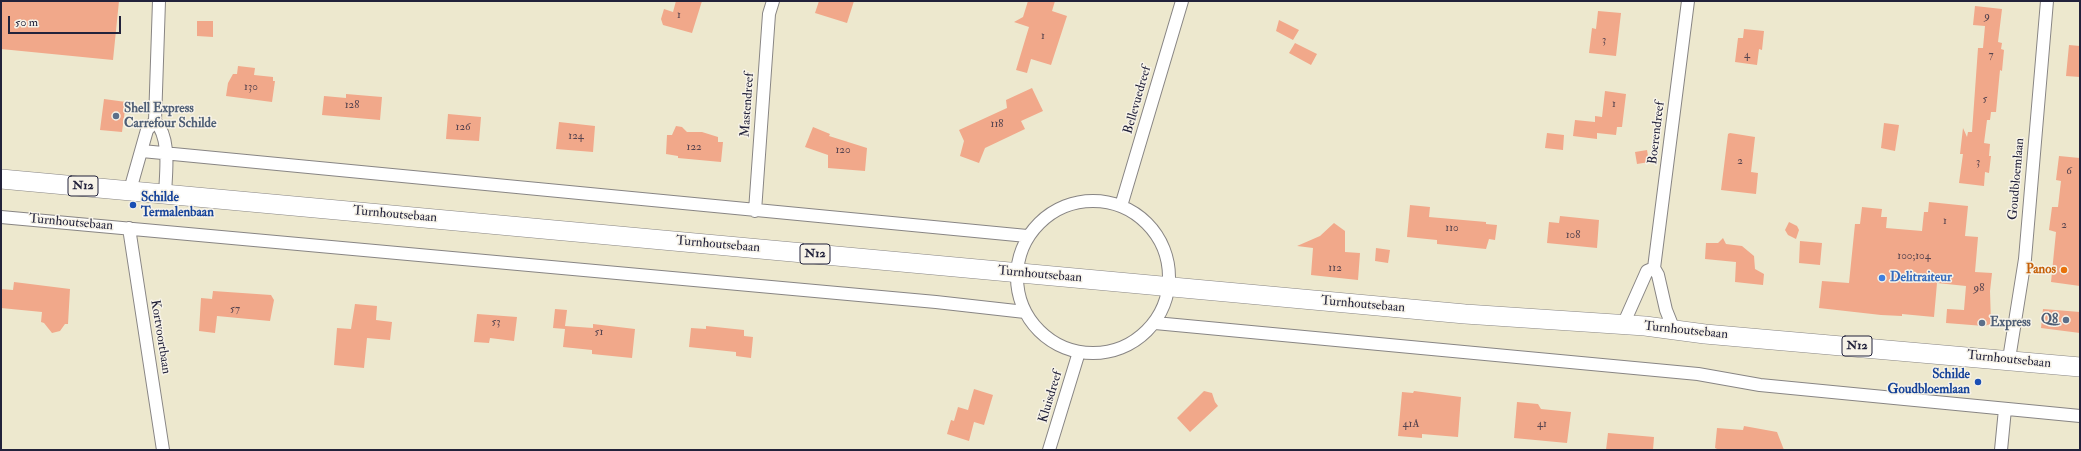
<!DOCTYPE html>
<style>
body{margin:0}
#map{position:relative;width:2081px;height:451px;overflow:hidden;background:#ede8ce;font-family:"IM FELL Double Pica",serif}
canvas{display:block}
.frame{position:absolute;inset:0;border:2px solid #22223b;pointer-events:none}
.scale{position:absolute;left:8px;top:16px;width:113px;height:18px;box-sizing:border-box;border:2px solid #22223b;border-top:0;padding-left:5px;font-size:12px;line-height:14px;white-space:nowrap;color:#22223b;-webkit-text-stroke:3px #f7f3e8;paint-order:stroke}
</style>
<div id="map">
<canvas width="2081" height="451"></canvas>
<div class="frame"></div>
<div class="scale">50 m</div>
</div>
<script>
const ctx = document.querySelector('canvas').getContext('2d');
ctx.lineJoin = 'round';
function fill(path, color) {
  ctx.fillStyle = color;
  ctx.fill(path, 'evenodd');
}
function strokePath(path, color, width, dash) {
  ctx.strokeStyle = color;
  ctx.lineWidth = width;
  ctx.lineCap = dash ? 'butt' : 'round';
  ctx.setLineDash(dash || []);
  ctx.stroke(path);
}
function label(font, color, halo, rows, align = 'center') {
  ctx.font = font + ' "IM FELL Double Pica",serif';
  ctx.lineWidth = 3;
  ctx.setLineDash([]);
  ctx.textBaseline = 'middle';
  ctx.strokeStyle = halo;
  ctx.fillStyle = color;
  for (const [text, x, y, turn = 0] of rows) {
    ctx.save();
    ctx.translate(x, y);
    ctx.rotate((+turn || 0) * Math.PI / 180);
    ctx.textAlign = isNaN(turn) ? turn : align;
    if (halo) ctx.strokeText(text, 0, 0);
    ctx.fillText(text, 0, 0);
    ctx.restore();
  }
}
const building = new Path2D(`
 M1 1H119L113 60 1 49Z
 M676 1H702L692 33 663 25 661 19 664 9 673 12Z
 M819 1H854L847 23 815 13Z
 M1028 1H1055L1052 11 1067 16 1051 65 1031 59 1027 73 1016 70 1029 27 1014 22 1023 17Z
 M1975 6 2002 9 1998 42 2002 43 2001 49 2004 50 2002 71 2000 70 1996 112H1991L1990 120H1987L1984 143 1990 144 1989 156H1991L1989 173 1985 172 1984 186 1959 183 1963 154H1960L1963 128 1967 137 1968 132H1972L1978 48H1983L1985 26 1973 25Z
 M1598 11 1621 13 1616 56 1589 53 1592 28 1596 29Z
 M1279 20 1299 30 1293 40 1276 31Z
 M197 21H213V37L197 36Z
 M1744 29 1764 31 1762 50 1759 49 1757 65 1735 62 1738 38H1743Z
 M1295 43 1317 54 1311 65 1289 53Z
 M2069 45 2080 46V77L2066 76Z
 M238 66 255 68 254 75 273 77V81H275L272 102 226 96 228 83 233 74H237Z
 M1032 88 1043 111 1021 121 1025 129 985 148 979 163 960 156 964 141 959 130 1007 108 1006 100Z
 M1605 91 1626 94 1622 127H1617L1616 135 1597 133V139L1573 136 1575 120 1595 122V116L1602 117Z
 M346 94 382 97 380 120 322 115 324 96 346 98Z
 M104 99 126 102 122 132 100 130Z
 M448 114 481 117 479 141 446 139Z
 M559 122 595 126 593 152 556 149Z
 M1884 123 1899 125 1895 151 1881 148Z
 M676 126 682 127 687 132H702L718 137V142H723L721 162 678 158V156L666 154 667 135H672Z
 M813 127 830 134 829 136 867 148 865 171 828 168V155L805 147Z
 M1547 133 1564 135 1563 150 1545 148Z
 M1730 133 1755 137 1751 172 1758 173 1756 194 1721 190 1728 134Z
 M1647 150 1649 162 1637 164 1635 152Z
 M2059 156 2080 158V286L2051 282 2056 232 2049 230 2052 207H2058L2061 181 2056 180Z
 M1929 202 1968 206 1965 236 1978 237 1975 272 1992 273 1990 291 1991 324 1984 326 1946 323 1947 309 1964 310 1966 286 1937 283 1934 317 1902 314V316L1881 315 1819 308 1822 281 1849 283 1855 224H1860L1862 207 1882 209 1881 217H1887L1886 228 1922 231 1924 212H1928Z
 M1410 205 1430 207 1429 217 1486 222V224L1497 225 1495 240 1489 239 1486 249 1437 244V240L1407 237Z
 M1560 216 1599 220 1597 248 1547 243 1549 222 1559 223Z
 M1789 222 1797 226 1799 230 1796 239 1788 235 1785 230Z
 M1334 223 1345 231V252L1360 253 1358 280 1311 275 1313 248 1297 246 1320 236Z
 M1723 238 1726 244 1742 246 1754 256 1755 269 1764 274 1763 285 1735 282 1736 262 1705 259 1706 243H1718Z
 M1800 241 1822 243 1820 265 1799 263Z
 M1376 248 1390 250 1388 263 1375 261Z
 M14 282 70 289 68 324H65L60 331 52 333 44 323 41 322 42 312 1 308V289L13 290Z
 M213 291 271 295 274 300 270 321 217 316 215 333 199 331 201 298 212 299Z
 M355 304 377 306 376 320 392 322 390 340 367 338 364 368 334 365 337 328 351 329Z
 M555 309 567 310 565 326 593 328V324L635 329 632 358 592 354V350L563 347 565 329 553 328Z
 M2043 309 2080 312V333L2041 328Z
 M477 314 517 317 514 341 490 338 489 343 474 342Z
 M706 326 744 330V336L753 337 751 358 736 356V352L689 347 691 328 706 329Z
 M974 389 993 395 984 425 974 422 969 441 947 434 951 420 954 421 958 407 968 410Z
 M1204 391 1212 393 1215 402 1218 406 1190 432 1177 418Z
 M1414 391 1461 397 1458 437 1422 434V438L1398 436 1402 392 1413 393Z
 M1517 402 1538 404 1541 409 1571 412 1567 443 1514 438Z
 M1744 426 1777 432 1784 450H1719L1715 448 1717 428 1743 430Z
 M1608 433 1654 437 1653 450H1606Z`);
const street = new Path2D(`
 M155 121C171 138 166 171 165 194
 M142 151 1027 236
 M130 190 147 130 155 121 159 1
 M1017 277a76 76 0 1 1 152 0a76 76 0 1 1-152 0Z
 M1121 206 1182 1
 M755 211 769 14 773 1
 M1 217 936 302 1025 312
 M129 228 163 450
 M1155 323 1698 374 1760 385 2080 416
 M1623 325 1647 271 1654 268
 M1674 330 1666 310 1658 275 1654 268 1688 1
 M2009 359 2025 259 2047 1
 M1049 450 1079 352
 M2001 450 2005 409`);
const primary = new Path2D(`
 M1 179 1465 314 1645 326 1705 334 2080 367`);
const markers = [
 [116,116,4,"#5c6f8a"],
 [133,205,4,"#1a4fb4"],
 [2064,270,4,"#e8710a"],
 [1882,278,4,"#3f7fe0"],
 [2066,320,4,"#5c6f8a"],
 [1982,323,4,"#5c6f8a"],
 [1978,382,4,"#1a4fb4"]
];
const numberNames = [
 ["1",679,16],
 ["9",1987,17],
 ["1",1043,37],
 ["3",1604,41],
 ["4",1747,56],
 ["7",1991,56],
 ["130",251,88],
 ["5",1985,100],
 ["1",1614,105],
 ["128",352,106],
 ["118",997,125],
 ["126",463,128],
 ["124",576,137],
 ["122",694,148],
 ["120",843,151],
 ["2",1740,162],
 ["3",1978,163],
 ["6",2069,172],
 ["1",1945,222],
 ["2",2064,226],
 ["110",1452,229],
 ["108",1573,236],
 ["100;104",1914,257],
 ["112",1335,269],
 ["98",1979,289],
 ["57",235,310],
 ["53",496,323],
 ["51",599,333],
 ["41A",1411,425],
 ["41",1542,425]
];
const shields = [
 [83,186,30],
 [815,254,30],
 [1857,346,30]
];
const shieldNames = [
 ["N12",83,186],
 ["N12",815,254],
 ["N12",1857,346]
];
const streetNames = [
 ["Bellevuedreef",1138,100,-74],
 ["Mastendreef",748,105,-86],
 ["Boerendreef",1657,133,-83],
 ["Goudbloemlaan",2017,179,-85],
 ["Turnhoutsebaan",395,215,5],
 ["Turnhoutsebaan",71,223,5],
 ["Turnhoutsebaan",718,245,5],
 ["Turnhoutsebaan",1040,275,5],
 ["Turnhoutsebaan",1363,305,5],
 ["Turnhoutsebaan",1686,331,6],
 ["Kortvoortbaan",160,337,81],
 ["Turnhoutsebaan",2009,360,6],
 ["Kluisdreef",1051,397,-73]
];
const serviceNames = [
 ["Shell Express",124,109],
 ["Carrefour Schilde",124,124],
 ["Q8",2058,320,"right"],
 ["Express",1990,323]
];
const transitNames = [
 ["Schilde",141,198],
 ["Termalenbaan",141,213],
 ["Schilde",1970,375,"right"],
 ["Goudbloemlaan",1970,390,"right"]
];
const foodNames = [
 ["Panos",2056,270]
];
const shopNames = [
 ["Delitraiteur",1890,278]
];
fill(building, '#f1a88a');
strokePath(street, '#888584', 14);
strokePath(primary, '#888584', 20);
strokePath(street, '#fff', 12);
strokePath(primary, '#fff', 19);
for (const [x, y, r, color] of markers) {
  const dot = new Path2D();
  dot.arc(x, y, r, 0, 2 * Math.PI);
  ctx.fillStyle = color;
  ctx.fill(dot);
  strokePath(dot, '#f7f3e8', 1.5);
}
label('11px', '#56444f', null, numberNames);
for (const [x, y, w] of shields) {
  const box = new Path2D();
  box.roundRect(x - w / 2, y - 10, w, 20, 3);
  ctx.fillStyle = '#f7f3e8';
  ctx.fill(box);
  strokePath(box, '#22223b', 1);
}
label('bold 12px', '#22223b', null, shieldNames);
label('13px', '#22223b', '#f7f3e8', streetNames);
label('bold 13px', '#4e5e75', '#f7f3e8', serviceNames, 'left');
label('bold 13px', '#164399', '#f7f3e8', transitNames, 'left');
label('bold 13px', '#c56008', '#f7f3e8', foodNames, 'right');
label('bold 13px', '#366cbe', '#f7f3e8', shopNames, 'left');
</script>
